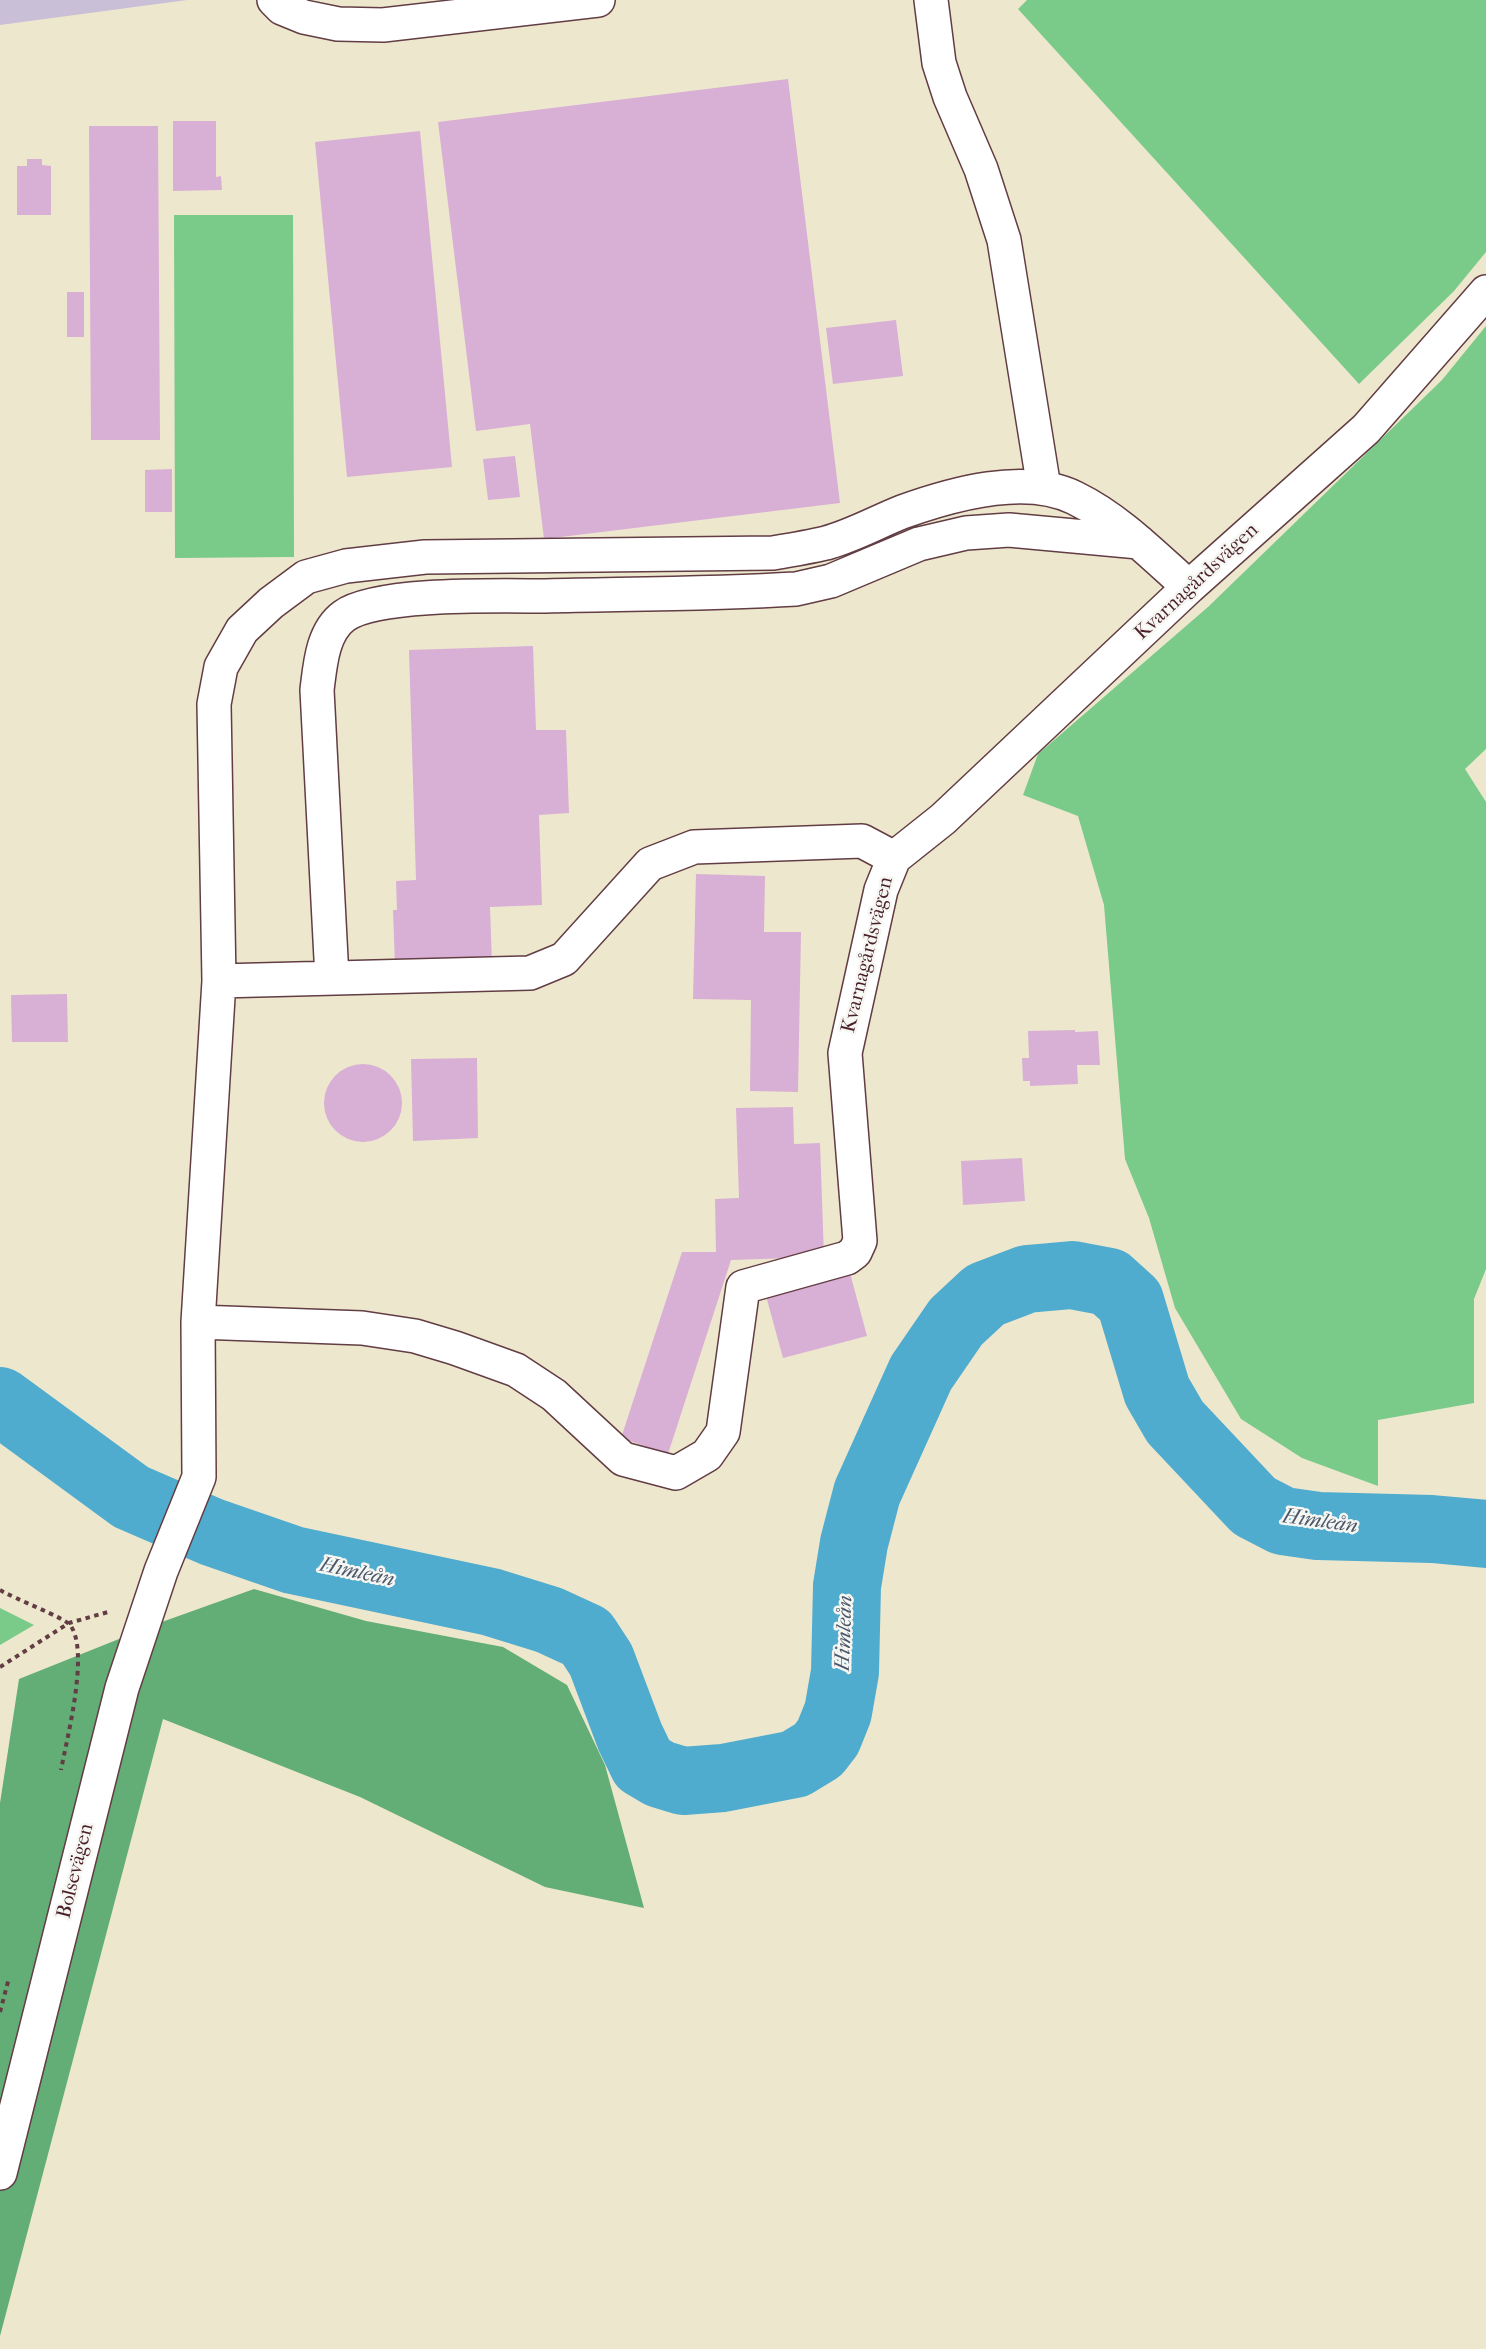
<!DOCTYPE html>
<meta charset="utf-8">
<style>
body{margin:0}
canvas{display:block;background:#ede7cd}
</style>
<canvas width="1486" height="2349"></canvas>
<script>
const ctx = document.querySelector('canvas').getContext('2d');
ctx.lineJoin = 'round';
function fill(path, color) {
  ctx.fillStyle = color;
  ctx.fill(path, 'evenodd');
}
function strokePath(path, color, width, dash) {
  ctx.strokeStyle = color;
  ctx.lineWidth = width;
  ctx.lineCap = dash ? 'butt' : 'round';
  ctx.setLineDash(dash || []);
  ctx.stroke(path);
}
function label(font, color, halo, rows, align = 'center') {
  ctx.font = font + ' "IM FELL French Canon",serif';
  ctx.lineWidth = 5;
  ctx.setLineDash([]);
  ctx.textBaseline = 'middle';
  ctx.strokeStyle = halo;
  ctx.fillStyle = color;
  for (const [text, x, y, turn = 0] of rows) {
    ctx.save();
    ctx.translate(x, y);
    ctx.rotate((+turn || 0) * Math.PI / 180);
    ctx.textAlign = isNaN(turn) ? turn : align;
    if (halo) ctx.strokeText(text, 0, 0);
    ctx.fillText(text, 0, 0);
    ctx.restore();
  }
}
const industrial = new Path2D(`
 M0 0H187L0 25Z`);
const green = new Path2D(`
 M1027 0H1486V252L1454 291 1359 384 1018 9Z
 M174 215H293L294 557 175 558Z
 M1486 326V749L1465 769 1486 802V1269L1474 1299V1403L1378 1420V1486L1302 1458 1241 1419 1175 1308 1149 1218 1125 1159 1104 905 1078 816 1023 795 1038 754 1208 607 1442 380Z
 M0 1608 34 1625 0 1645Z`);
const forest = new Path2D(`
 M254 1589 366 1621 503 1647 567 1685 605 1765 644 1908 545 1887 360 1797 163 1719 0 2336V1803L19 1679 159 1623Z`);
const river = new Path2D(`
 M0 1401 131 1497 212 1532 293 1560 491 1602 549 1620 586 1637 601 1660 630 1737 643 1764 660 1774 683 1781 723 1778 795 1764 818 1750 828 1737 838 1712 845 1672 847 1586 854 1543 867 1493 921 1373 956 1322 985 1295 1027 1279 1072 1275 1109 1282 1130 1301 1157 1391 1175 1422 1254 1506 1283 1521 1318 1526 1432 1529 1486 1534`);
const building = new Path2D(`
 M788 79 840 503 544 539 530 424 476 431 438 122Z
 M173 121H216V177L221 176 222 190 173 191Z
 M89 126H158L160 440H91Z
 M420 131 452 467 347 477 315 142Z
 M27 159H42V165L51 166V215H17V166H27Z
 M67 292H84V337H67Z
 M896 320 903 376 833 384 826 328Z
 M515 456 520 497 488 500 483 459Z
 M172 469V512H145V470Z
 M533 646 536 730H566L569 813 539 815 542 905 490 907 492 963 395 966 393 910H397L396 881 416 880 409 650Z
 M696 874 765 876 764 932H801L798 1092 750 1091 751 1000 693 999Z
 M67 994 68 1042H12L11 995Z
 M1075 1030V1032L1098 1031 1100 1065H1077L1078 1084 1030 1086V1081H1023L1022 1058H1029L1028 1031Z
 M477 1058 478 1138 413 1141 411 1059Z
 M324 1103a39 39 0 1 1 78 0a39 39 0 1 1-78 0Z
 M793 1107 794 1144 820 1143 824 1257 731 1260 668 1454 621 1438 682 1252H716L715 1199 739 1198 736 1108Z
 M1022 1158 1025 1201 963 1205 961 1161Z
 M850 1273 867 1336 783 1358 766 1296Z`);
const path = new Path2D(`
 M0 1590C13 1598 65 1618 70 1625 90 1650 67 1738 61 1770
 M0 1667 69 1623 108 1612
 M0 2012 9 1978`);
const minor = new Path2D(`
 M274 0 282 8 304 17 338 24 383 25 598 0
 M931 0 939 63 950 97 981 169 1004 240 1044 488
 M332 978 317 690C320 666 322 632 344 616 377 592 502 596 546 596 629 594 713 594 796 589L831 581 919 544 966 533 1009 530 1139 542
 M219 981 530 973 564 959 650 864 694 847 862 841 894 858 943 819 1189 587 1366 429 1486 292
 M198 1322 362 1328 415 1336 455 1348 516 1370 554 1395 623 1459 676 1473 707 1455 723 1432 743 1287 847 1258 855 1252 860 1241 845 1053 881 890 894 858
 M0 2173 122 1688 161 1571 199 1477 198 1322 219 981 214 704 221 667 242 630 271 603 306 577 346 566 425 557 773 553C791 550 809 547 826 543 852 536 877 522 902 512 952 494 1025 473 1075 498 1118 519 1153 555 1189 587`);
const streetNames = [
 ["Kvarnagårdsvägen",1197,582,-43],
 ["Kvarnagårdsvägen",868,955,-76],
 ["Bolsevägen",76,1871,-76]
];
const waterNames = [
 ["Himleån",1320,1522,8],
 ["Himleån",357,1573,12],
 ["Himleån",845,1633,-88]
];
fill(industrial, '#c9bfd7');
fill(green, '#7aca8a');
fill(forest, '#63ae76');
strokePath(river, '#50acce', 68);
fill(building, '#d9b0d5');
strokePath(minor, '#623d43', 36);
strokePath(path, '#623d43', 4, [4.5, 4.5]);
strokePath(minor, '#fff', 33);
label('20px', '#4a1f2b', '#f6f6f2', streetNames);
label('italic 21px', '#4c576c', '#f6f6f2', waterNames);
</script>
